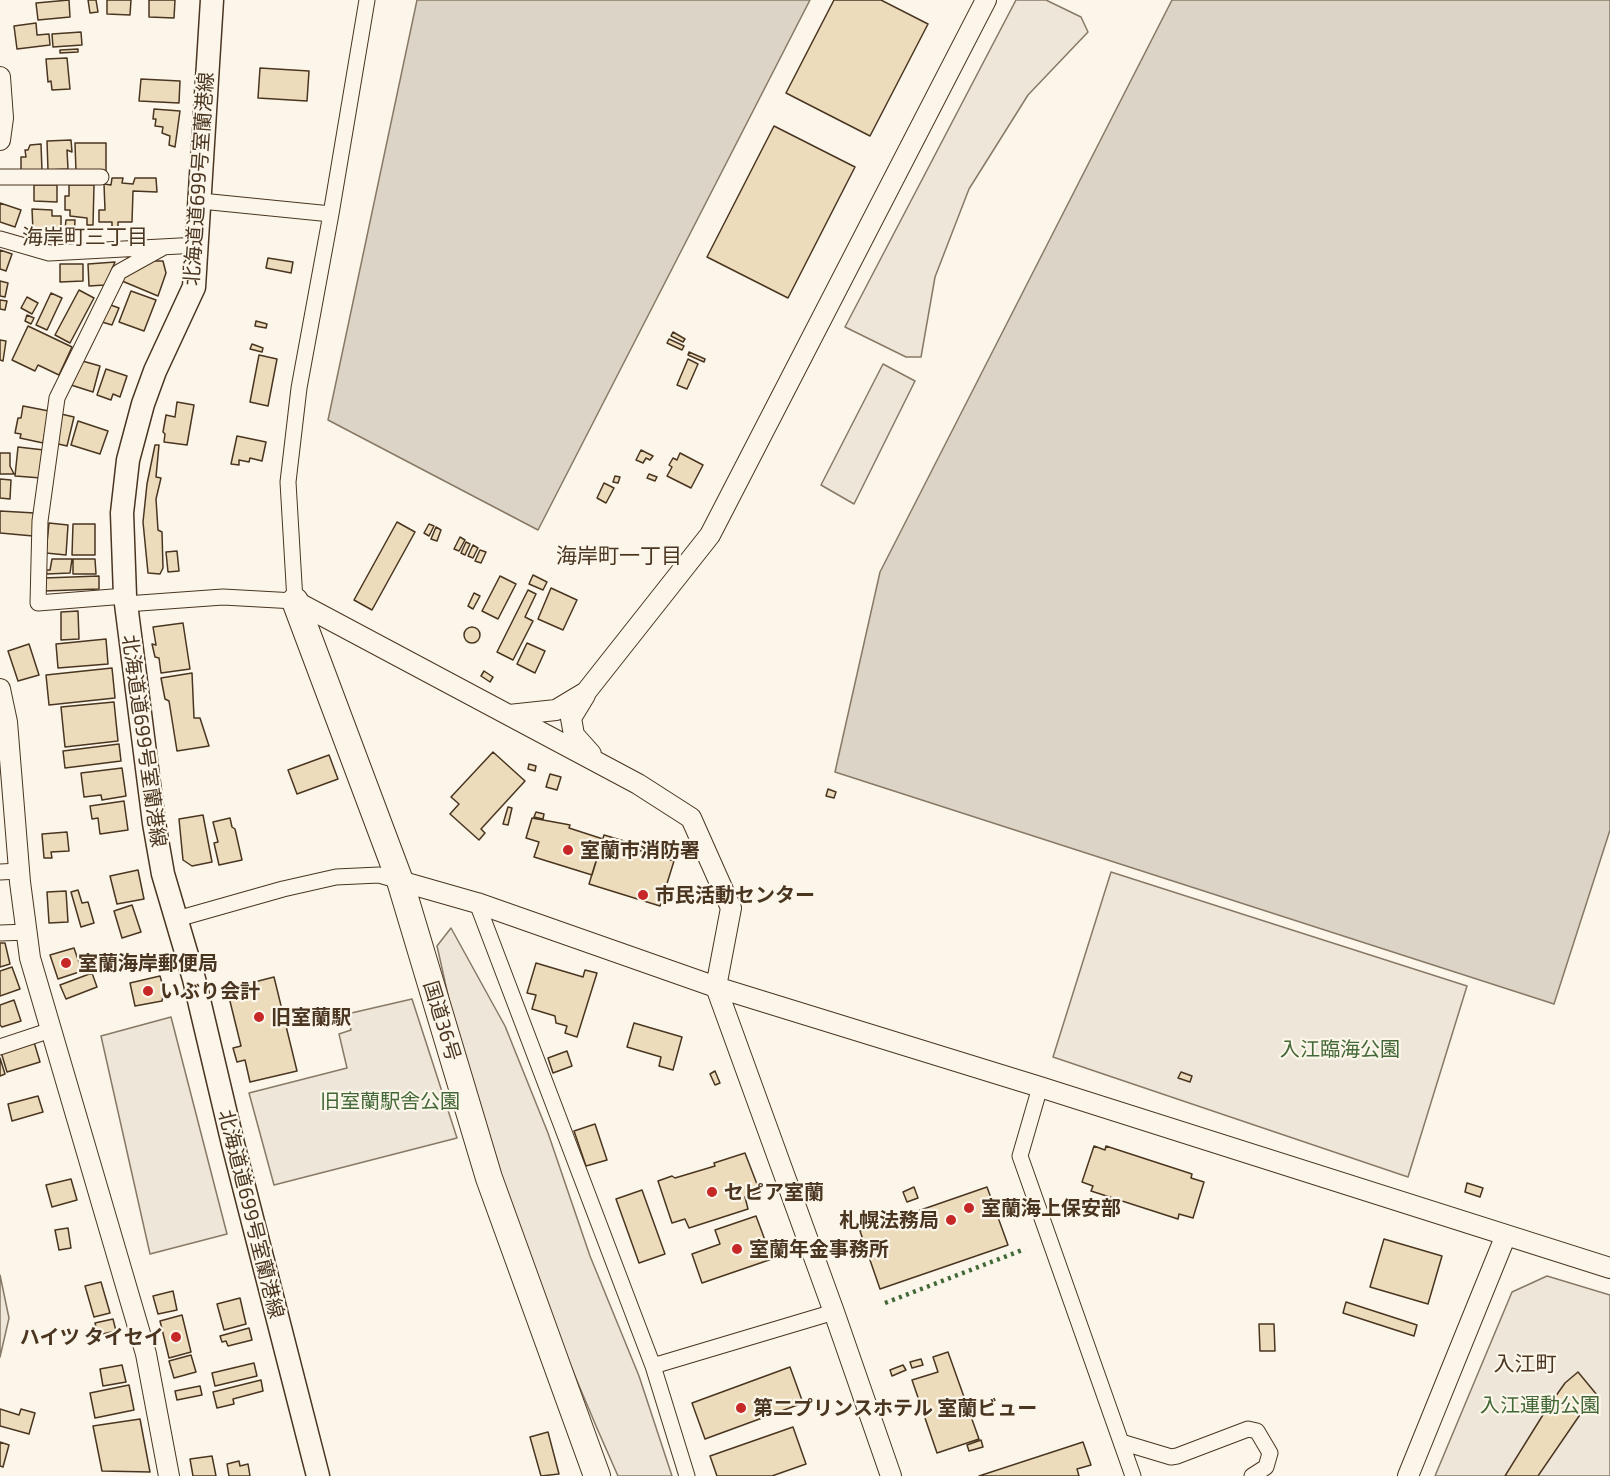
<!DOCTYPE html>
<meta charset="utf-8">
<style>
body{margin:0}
canvas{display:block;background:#fbf6e9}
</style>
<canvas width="1610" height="1476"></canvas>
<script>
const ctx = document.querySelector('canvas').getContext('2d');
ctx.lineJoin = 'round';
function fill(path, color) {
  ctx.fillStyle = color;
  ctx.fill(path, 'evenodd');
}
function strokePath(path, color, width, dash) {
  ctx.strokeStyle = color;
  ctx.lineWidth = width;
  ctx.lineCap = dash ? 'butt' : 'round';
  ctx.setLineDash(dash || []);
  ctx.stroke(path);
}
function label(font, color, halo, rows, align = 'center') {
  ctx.font = font + ' "Exo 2","Noto Sans JP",sans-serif';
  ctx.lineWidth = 4.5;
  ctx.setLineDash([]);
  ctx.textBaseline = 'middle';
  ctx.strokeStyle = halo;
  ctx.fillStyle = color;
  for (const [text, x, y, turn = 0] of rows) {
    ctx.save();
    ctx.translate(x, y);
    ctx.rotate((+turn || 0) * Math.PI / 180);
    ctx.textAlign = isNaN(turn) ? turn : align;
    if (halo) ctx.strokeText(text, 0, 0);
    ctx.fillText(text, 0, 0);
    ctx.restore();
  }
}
const green = new Path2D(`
 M1016 0H1046L1081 17 1088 32 1028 95 969 189 935 277 921 357H906L845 327Z
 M883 364 915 381 854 504 821 485Z
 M1111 872 1467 986 1408 1177 1053 1057Z
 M451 928 505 1026 548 1133 590 1256 639 1376 672 1476H618C562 1351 513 1223 472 1092 458 1045 448 994 437 946Z
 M412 999 457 1138 274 1185 249 1093 347 1068 339 1034 351 1030 347 1014Z
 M171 1017 227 1234 150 1254 101 1036Z
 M0 1275 9 1318 0 1357Z
 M1547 1276 1610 1295V1476H1435L1512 1292Z`);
const water = new Path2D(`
 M417 0H810L538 530 328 420Z
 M1172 0H1610V830L1554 1004 835 772 880 572Z`);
const building = new Path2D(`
 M69 0 70 17 38 20 36 3Z
 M88 0H96L98 12 90 13Z
 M107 0H131L130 15 107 14Z
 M149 0H175L174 18 149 17Z
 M834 0H881L928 24 870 136 786 93Z
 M36 23 37 35 49 34 50 45 17 49 14 26Z
 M81 32 82 45 53 47 52 34Z
 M78 49V52L60 53V50Z
 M67 58 70 89 52 90 51 81 48 82 46 59Z
 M260 68 309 71 307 101 258 98Z
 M141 79 180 81 179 103 139 101Z
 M154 109 180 111 175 147 169 145 170 136 162 133 163 127 155 126 156 119H153Z
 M774 126 855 167 788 298 707 257Z
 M71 140 72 152 67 150 68 169 48 170 47 141Z
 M75 143H106V172H76Z
 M41 144 42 171 21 172V157H26L25 150H28L30 145Z
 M112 178H123L122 183 133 184 135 178H156L157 192 133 191 132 222H118V227H112V222H99V210H105L104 184 111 185Z
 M34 185H57V202L34 201Z
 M69 185H94L93 225H87V218L70 216V210H65V196H69Z
 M0 203 21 210 15 227 0 222Z
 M32 209 52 210V216H61V239H47V231H33Z
 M66 220H75L74 240 64 239Z
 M0 250 12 254 6 271 0 269Z
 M268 258 293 262 291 273 266 268Z
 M149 261H163L166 273 158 296 122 281 127 273Z
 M115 262 105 285 89 286 88 264Z
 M60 264H83V281L60 282Z
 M0 281 8 283 5 297 0 296Z
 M79 290 94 298 70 343 55 335Z
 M131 291 156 300 144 331 119 322Z
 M51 293 62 298 47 330 36 325Z
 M27 297 38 303 32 314 21 308Z
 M0 300 7 301 5 310 0 309Z
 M108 304 119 308 112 325 102 322Z
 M27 315 34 318 31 324 25 321Z
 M256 321 267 324 266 328 255 326Z
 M28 326 72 347 59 375 38 365 35 371 12 360Z
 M673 332 685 339 683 342 671 336Z
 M669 339 684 346 682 350 667 343Z
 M0 340 6 341 3 361 0 360Z
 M252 344 263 348 262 352 250 349Z
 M689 352 705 359 704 362 688 355Z
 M259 355 277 359 268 406 250 402Z
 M688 359 698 364 687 389 677 385Z
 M79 360 100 366 93 392 71 385Z
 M106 369 127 376 120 397 113 394 111 400 97 395Z
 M177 402 194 405 187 445 164 442 165 434 163 432 166 415 175 417Z
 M23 406 49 411 43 443 20 438 21 434 15 433 18 418H21Z
 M61 414 74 417 67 446 54 443Z
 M78 421 108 431 100 454 71 445Z
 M237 436 266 442 262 461 250 458 249 462 239 460V465L231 464Z
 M155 445H159L156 477 161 478 156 499 158 530 162 532 163 568 160 574 148 573 143 522 147 484Z
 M18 447 44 450 41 478 15 476Z
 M641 450 653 456 650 460 646 458 643 463 636 460Z
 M0 453H10V466L14 474H0Z
 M680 453 703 465 691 488 667 476 672 467 669 465 673 458 677 460Z
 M649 474 657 477 655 481 647 478Z
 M615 476 620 477 618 483 613 482Z
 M0 479 11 480 10 499 0 498Z
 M604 483 614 488 606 503 597 498Z
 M0 511 35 513 33 536 0 533Z
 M397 522 415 532 372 610 354 600Z
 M49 523 68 525 66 555 46 553Z
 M73 524H95V555H72Z
 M429 524 434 526 429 536 424 533Z
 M436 527 441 530 437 541 431 539Z
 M460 537 465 540 459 551 454 549Z
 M466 542 470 544 465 555 461 553Z
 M473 545 478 548 473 558 468 556Z
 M480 550 486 552 481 563 475 561Z
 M177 551 179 571 168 572 166 552Z
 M52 559H72L70 573 47 574 46 570H50Z
 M73 559H95L96 574H73Z
 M533 575 547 582 543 590 529 584Z
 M99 576V589L44 591V578Z
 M500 576 516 584 498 619 482 611Z
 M551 588 577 600 563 630 538 619Z
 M528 590 536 594 525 617 533 621 513 660 497 652Z
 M474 593 480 596 473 609 468 606Z
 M78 611 79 639 61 640V612Z
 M183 623 190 669 161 673 159 658 155 657 152 644 156 645 153 627Z
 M464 635a8 8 0 1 1 16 0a8 8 0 1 1-16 0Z
 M106 639 108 664 58 668 56 644Z
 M527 643 545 651 535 673 517 664Z
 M29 644 39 675 18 681 8 651Z
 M112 668 115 698 49 705 46 675Z
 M484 671 493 677 490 682 481 676Z
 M192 673 194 718H200L209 746 177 751 169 701 165 699 161 678Z
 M114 702 118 741 65 747 61 707Z
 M119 744 121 761 65 768 63 751Z
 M493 752 525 781 481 829 485 833 479 840 450 814 459 804 451 797Z
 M329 755 338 779 297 794 288 770Z
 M529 764 536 766 535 771 528 769Z
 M122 768 126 796 102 800 101 795 84 797 81 773Z
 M550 774 561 777 557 790 546 787Z
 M828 789 836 792 834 798 826 796Z
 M124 801 128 830 100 834 98 818 92 819 90 806Z
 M508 807 512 808 508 825 503 824Z
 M536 812 544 814 543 819 534 817Z
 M203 815 212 862 192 866 183 860 179 819Z
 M230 818 232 827 235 829 242 860 219 865 214 843 218 842 213 822Z
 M532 818 565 824 570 825 569 828 603 839 592 875 534 857 539 842 526 838Z
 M67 832 69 851 51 852 52 858H44L42 834Z
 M604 835 624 841 622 845 674 861 660 906 589 884Z
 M138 870 144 899 117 904 110 876Z
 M78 890 82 903 88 902 94 923 81 927 71 892Z
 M66 891 68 922 49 923 47 892Z
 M132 905 141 932 122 938 114 911Z
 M0 943H5L10 964 0 967Z
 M74 948 82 971 58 979 50 955Z
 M536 963 583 977 585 970 597 973 577 1037 565 1033 567 1026 556 1023 555 1016 532 1009 536 995 527 993Z
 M12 967 20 989 0 996V971Z
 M92 973 97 987 66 999 60 985Z
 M160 976 164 990 162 1001 135 1006 130 983Z
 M274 977 297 1071 250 1082 245 1060 237 1062 233 1048 241 1046 227 989Z
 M14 1000 21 1021 2 1027 0 1025V1005Z
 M634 1023 682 1037 673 1070 659 1066 661 1057 627 1047Z
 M34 1042 40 1062 7 1072 1 1052Z
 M567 1051 572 1066 553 1073 548 1058Z
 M0 1058 5 1074 0 1076Z
 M715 1071 720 1083 715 1085 710 1074Z
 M1181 1072 1192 1076 1190 1082 1178 1078Z
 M38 1096 43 1112 12 1121 8 1104Z
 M595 1124 607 1160 586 1166 574 1131Z
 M1094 1146 1105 1150 1106 1146 1192 1174 1191 1178 1204 1182 1193 1218 1179 1214 1178 1219 1091 1191 1093 1186 1082 1182Z
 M745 1153 760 1192 745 1197 748 1209 689 1228 685 1219 672 1223 658 1181 672 1176 675 1178 715 1166 714 1163Z
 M71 1179 77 1200 52 1207 46 1185Z
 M1467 1183 1483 1188 1480 1197 1465 1192Z
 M914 1187 918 1198 907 1202 903 1192Z
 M987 1187 1008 1245 880 1289 860 1231Z
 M642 1190 665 1254 639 1263 616 1199Z
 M756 1216 772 1259 702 1283 692 1254 720 1244 715 1230Z
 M68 1228 71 1248 59 1250 55 1230Z
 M1384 1239 1442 1256 1428 1304 1370 1287Z
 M101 1282 110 1313 94 1317 85 1286Z
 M173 1291 177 1310 158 1314 153 1296Z
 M240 1298 246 1324 224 1330 217 1304Z
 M1346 1302 1417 1325 1414 1336 1343 1313Z
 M182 1315 191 1352 169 1358 160 1321Z
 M113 1319 116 1331 98 1335 95 1323Z
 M1259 1324H1274L1275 1351H1260Z
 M249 1328 252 1340 228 1346 226 1341 222 1342 220 1336Z
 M948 1352 979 1439 937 1453 912 1380 938 1372 933 1357Z
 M191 1355 196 1372 174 1378 169 1361Z
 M921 1359 923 1365 912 1368 910 1362Z
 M254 1363 257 1376 215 1386 212 1373Z
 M122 1365 126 1382 103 1386 100 1369Z
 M903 1365 906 1370 892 1376 890 1370Z
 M790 1367 803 1403 705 1439 692 1403Z
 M1578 1372 1597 1395 1588 1403 1538 1476H1505L1546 1410 1565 1383Z
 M261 1380 263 1391 233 1399 234 1404 217 1408 213 1392Z
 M129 1385 134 1410 95 1418 90 1393Z
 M200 1386 202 1395 177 1400 175 1391Z
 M0 1409 19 1415 21 1409 35 1413 29 1434 0 1426Z
 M140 1419 150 1472 102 1471 93 1426Z
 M793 1427 806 1464 772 1476H717L710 1456Z
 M548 1432 559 1474 541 1476 530 1437Z
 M981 1440 983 1447 969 1451 967 1445Z
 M0 1442 9 1445 3 1467 0 1466Z
 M1083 1442 1091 1465 1077 1469 1079 1476H979Z
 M212 1456 216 1476H193L190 1459Z
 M239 1461 240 1466 248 1464 250 1476H229L227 1464Z`);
const minor = new Path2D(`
 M0 177H101
 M201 201 331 214
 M0 239 49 253 198 245
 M125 596 38 603 40 521 57 398 119 272 164 247
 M126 604 223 597 295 601 288 482 299 388 331 214 367 0
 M0 872 20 871
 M477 903 653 1366 687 1476
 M177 919 283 889 336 877 379 875 400 881
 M0 933 28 932
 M0 1047 51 1030
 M1040 1087 1020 1156 1133 1476
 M653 1366 834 1312
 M1121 1442 1171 1457 1177 1456 1248 1429 1257 1431 1270 1453 1266 1467 1252 1476`);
const tertiary = new Path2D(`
 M0 77 3 118 0 140
 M295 601 638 784 691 818 731 908 716 987 834 1312 891 1476
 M0 689 7 722 20 882 30 958 146 1354 169 1476
 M585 695 571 718 574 735 591 754
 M509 715 556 710 586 692 710 535 986 0
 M400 881 477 903 716 987 1040 1087 1610 1268
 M1408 1476 1506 1235`);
const secondary = new Path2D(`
 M212 0 194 287 155 371 143 404 128 460 122 513 125 596 154 823 163 874 194 979 233 1144 318 1476`);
const trunk = new Path2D(`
 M295 601 400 881 489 1178 597 1476`);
const hedge = new Path2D(`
 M885 1303 1025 1249`);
const markers = [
 [568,850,6,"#c62828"],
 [643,895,6,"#c62828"],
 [66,963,6,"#c62828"],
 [148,991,6,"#c62828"],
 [259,1017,6,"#c62828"],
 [712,1192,6,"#c62828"],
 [969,1208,6,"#c62828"],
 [951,1220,6,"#c62828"],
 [737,1249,6,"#c62828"],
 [176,1337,6,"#c62828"],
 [741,1408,6,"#c62828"]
];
const streetNames = [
 ["北海道道699号室蘭港線",199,179,-86],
 ["北海道道699号室蘭港線",144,741,82],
 ["国道36号",442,1021,73],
 ["北海道道699号室蘭港線",251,1214,76]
];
const poiNames = [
 ["室蘭市消防署",580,850],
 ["市民活動センター",655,895],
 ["室蘭海岸郵便局",78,963],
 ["いぶり会計",160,991],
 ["旧室蘭駅",271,1017],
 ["セピア室蘭",724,1192],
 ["室蘭海上保安部",981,1208],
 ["札幌法務局",939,1220,"right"],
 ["室蘭年金事務所",749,1249],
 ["ハイツ タイセイ",164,1337,"right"],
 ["第二プリンスホテル 室蘭ビュー",753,1408]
];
const parkNames = [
 ["入江臨海公園",1340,1049],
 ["旧室蘭駅舎公園",390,1101],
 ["入江運動公園",1540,1405]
];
const neighbourhoodNames = [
 ["海岸町三丁目",85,237],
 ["海岸町一丁目",619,556],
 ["入江町",1525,1364]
];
fill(green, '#ede6d9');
strokePath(green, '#887966', 1.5);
fill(water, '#dcd4c6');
strokePath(water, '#887966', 1.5);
fill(building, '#ecdcbc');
strokePath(building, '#4a3520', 1.5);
strokePath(minor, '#4a3520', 17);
strokePath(tertiary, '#4a3520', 22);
strokePath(secondary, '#4a3520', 25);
strokePath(trunk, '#4a3520', 28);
strokePath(minor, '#fbf6e9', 15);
strokePath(tertiary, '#fbf6e9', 20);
strokePath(secondary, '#fbf6e9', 22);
strokePath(trunk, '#fbf6e9', 26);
strokePath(hedge, '#436837', 4.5, [3, 4.5]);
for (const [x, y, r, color] of markers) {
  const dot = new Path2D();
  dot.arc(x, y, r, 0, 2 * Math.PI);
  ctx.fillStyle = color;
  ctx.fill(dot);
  strokePath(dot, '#fbf6e9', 2);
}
label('20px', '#4a3520', '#fbf6e9', streetNames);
label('bold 20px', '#4a3520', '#fbf6e9', poiNames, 'left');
label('20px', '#436837', '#fbf6e9', parkNames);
label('21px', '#4a3520', '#fbf6e9', neighbourhoodNames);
</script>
